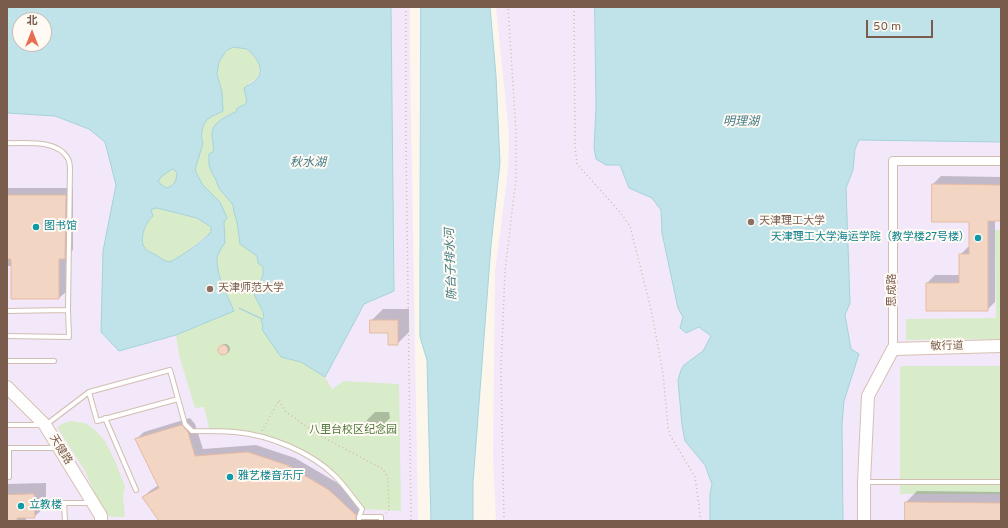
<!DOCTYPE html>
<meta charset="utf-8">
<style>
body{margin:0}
#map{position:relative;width:1008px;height:528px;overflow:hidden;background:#fdf6ec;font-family:Overpass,"Noto Sans SC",sans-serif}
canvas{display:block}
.frame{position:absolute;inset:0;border:8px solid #7a5c4d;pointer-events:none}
.north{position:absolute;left:12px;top:12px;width:40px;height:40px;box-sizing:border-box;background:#fffaf3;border:1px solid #cabbb1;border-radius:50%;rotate:0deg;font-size:11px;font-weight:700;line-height:16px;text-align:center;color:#7a5c4d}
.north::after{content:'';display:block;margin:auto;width:14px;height:18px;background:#e76f51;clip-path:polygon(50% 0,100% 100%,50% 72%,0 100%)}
.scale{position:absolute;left:866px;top:20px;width:67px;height:18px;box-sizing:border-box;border:2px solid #7a5c4d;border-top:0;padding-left:5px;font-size:12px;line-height:14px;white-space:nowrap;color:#7a5c4d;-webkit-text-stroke:3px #fffaf3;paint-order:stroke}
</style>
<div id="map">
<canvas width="1008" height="528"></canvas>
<div class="frame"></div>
<div class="north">北</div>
<div class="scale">50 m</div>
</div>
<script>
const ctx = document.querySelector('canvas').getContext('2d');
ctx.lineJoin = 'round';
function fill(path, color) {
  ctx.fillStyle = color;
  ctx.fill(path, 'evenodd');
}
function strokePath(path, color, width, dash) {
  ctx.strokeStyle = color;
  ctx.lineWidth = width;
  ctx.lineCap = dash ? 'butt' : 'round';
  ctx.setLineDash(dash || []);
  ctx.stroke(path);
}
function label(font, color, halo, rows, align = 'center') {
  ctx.font = font + ' Overpass,"Noto Sans SC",sans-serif';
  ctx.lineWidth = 4;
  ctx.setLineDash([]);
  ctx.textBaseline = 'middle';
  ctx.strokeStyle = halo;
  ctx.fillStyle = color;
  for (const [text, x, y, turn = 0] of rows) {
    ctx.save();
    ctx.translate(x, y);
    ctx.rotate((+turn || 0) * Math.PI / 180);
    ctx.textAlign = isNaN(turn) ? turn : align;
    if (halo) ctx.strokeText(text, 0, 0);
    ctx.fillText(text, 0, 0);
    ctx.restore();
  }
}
const education = new Path2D(`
 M7 7H410V57L418 521H7ZM20 20H44V44H20Z
 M496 7H1001V521H496L493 457 495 272 508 171 509 135Z`);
const green = new Path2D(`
 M233 47 247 49C259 61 268 74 248 84L247 102 245 105 236 112 225 116 213 129 212 140 214 147 213 152 209 154V165L212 173 216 180 219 188 233 205 234 212 237 222 240 244C249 250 267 260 263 274 262 280 256 285 255 291 255 301 263 308 264 318L261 321 281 357 301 362 325 377 332 389 344 381 399 384 401 511 362 509 334 476 316 462 278 441 235 432H210L204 407 195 408 179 355 176 335 234 311C227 294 217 278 217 260 217 254 222 247 225 243L220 202 202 184 195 170 203 143C200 136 202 124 208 119 213 115 218 114 223 111 221 88 207 61 233 47Z
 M173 169 177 173C176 181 175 186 166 188L158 182 161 177Z
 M157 208 197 218 211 227V232L185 253 170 262C161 260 162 258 156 255 152 253 148 252 145 248 138 239 146 222 153 216L151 210Z
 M995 230H1001V339L906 340V319L996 318Z
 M900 366H1001V494H900Z
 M72 421 85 423 94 429 105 441 116 463 125 487 123 495 125 517H111L103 512 85 471 57 427 64 423Z`);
const water = new Path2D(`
 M7 7H391L394 291 364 304 325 377 301 362 281 357 263 331 262 328 263 326 261 321 262 319 239 308 262 319 264 318 263 312 254 294 263 275V267L258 263 257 256 240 244 237 222 234 212 233 205 219 188 216 180 212 173 209 165V154L213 152C215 145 210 136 213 129 215 122 229 114 236 112L237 108 244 105 247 102 244 88C247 85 252 84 255 81 267 70 256 57 247 49L233 47 226 51 219 62 217 74 222 92 223 111C218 114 213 115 208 119 202 124 200 136 203 143L195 170 202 184 220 202 227 218 224 222 225 243C222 247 217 254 217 260 217 278 227 294 234 311L176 335 119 351 101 332 103 251 116 185 105 142 89 129 55 116 7 113ZM20 20H44V44H20ZM173 169 177 173C176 181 175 186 166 188L158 182 161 177ZM157 208 197 218 211 227V232C200 244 184 254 170 262 161 260 162 258 156 255 152 253 148 252 145 248 138 239 146 222 153 216L151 210Z
 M421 7H490L496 76 500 163 491 245 473 483V521H431L427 360 420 337Z
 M595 7H1001V142L859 140 855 149 853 170 846 188 850 303 845 315 851 349 859 354 844 401 842 424 843 521H710V494L712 484 705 465 685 441 682 425 678 380 681 370 684 365 703 351 711 336 699 327 686 333 680 328 683 317 678 308 662 233 661 210 652 198 629 188 620 165H606L596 159 594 148 596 107Z`);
const shadow = new Path2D(`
 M941 176 1001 177V220H995V302L987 310 927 283 935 275H960V255L968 247H970V221L933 184Z
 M7 188H73V250L67 256V291L59 298 12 266H7Z
 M383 309H409V332L397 344 389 332 371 321Z
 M220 349a5 5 0 1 1 10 0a5 5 0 1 1-10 0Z
 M375 412H389L390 418 378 430 363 424Z
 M190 418 195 424 203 449 256 445 295 458 336 482 363 507 361 521H161L143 497 151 490 159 485 136 439 144 432Z
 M46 483V506L34 517H26V521L7 520V484Z
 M917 491 1001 492V521H906V502Z`);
const building = new Path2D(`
 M932 184 1001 185V221H988V311H926V283H959V254H969V222H932Z
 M7 195H66L65 259H59V299H11V259H7Z
 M370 320H398V345H388V333H370Z
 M218 350a5 5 0 1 1 10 0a5 5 0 1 1-10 0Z
 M362 423H378V431H363Z
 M182 425 188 432 195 456 248 452 287 465 329 490 356 515V521H159L142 497 159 488 135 439Z
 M34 494 35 518H17V521H7V495Z
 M905 502 1001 503V521H905Z`);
const path = new Path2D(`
 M406 7V144L411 521
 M574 7 575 146 577 164 619 211 630 226 651 309 663 373 668 427 670 435 695 477 701 521
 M262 431 279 400 285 411 317 434 383 469 388 478 389 510 386 513
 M504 521 501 368 505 271 516 178V132L508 7`);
const lane = new Path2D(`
 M7 143C26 144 55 139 67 157 69 160 70 166 70 169L68 310 7 311
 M7 336 69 337 68 310
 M7 361H54
 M178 399 185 424 192 431C206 431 221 431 235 432 269 435 311 452 335 476 345 486 353 498 362 509L359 517
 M105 418 136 490
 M47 424 89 392 170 370 178 399 97 421 89 392
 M7 425H41
 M7 477H9V448H57
 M866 482H1001
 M45 503H90
 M64 503 65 521
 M359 521V517H381V521`);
const street = new Path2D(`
 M893 349V161H1001`);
const secondary = new Path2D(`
 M7 387 45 425 101 516V521
 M864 521V482L868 396 893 349 1001 346`);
const markers = [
 [751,222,4,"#8d6e63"],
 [36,227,4,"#0f9aa8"],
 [978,238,4,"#0f9aa8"],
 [210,289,4,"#8d6e63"],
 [230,477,4,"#0f9aa8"],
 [21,506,4,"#0f9aa8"]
];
const educationNames = [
 ["天津理工大学",759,222],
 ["天津师范大学",218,289]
];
const cultureNames = [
 ["图书馆",44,227],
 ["天津理工大学海运学院（教学楼27号楼）",970,238,"right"],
 ["雅艺楼音乐厅",238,477],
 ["立教楼",29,506]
];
const streetNames = [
 ["思成路",893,290,-90],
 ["敏行道",947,347,-1],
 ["天健路",60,450,59]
];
const parkNames = [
 ["八里台校区纪念园",353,431]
];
const waterNames = [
 ["明理湖",741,123],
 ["秋水湖",308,164],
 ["陈台子排水河",452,264,-92]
];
fill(education, '#f3e8fa');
fill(green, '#d8ecc9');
fill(water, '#bfe3e8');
strokePath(water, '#a5d3da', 1);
fill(shadow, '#0003');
fill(building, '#f3d5c3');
strokePath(building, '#e6bba3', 1);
strokePath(lane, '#d1beb0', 6);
strokePath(street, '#d1beb0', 10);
strokePath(secondary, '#d6c0b0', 14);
strokePath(path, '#d9b8a5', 1.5, [1, 3]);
strokePath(lane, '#fff', 4);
strokePath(street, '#fff', 8);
strokePath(secondary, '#fff', 12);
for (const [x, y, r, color] of markers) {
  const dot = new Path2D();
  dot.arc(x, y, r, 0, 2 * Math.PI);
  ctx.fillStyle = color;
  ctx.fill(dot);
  strokePath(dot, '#fffaf3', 1.5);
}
label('11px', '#785e54', '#fffaf3', educationNames, 'left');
label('11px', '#0d838f', '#fffaf3', cultureNames, 'left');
label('11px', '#7a5c4d', '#fffaf3', streetNames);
label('11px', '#537a41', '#fffaf3', parkNames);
label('italic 12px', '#437c86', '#fffaf3', waterNames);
</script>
